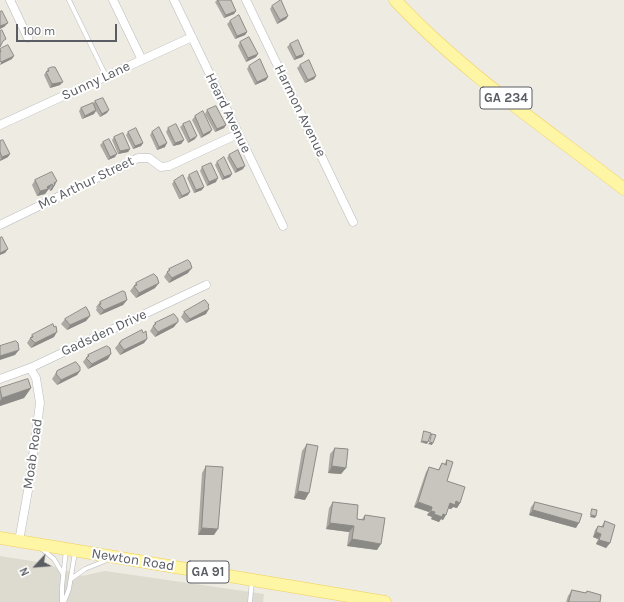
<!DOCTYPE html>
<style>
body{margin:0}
#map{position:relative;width:624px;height:602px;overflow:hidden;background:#edebe2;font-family:Karla,sans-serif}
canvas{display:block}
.north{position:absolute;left:16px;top:546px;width:40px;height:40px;-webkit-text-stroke:3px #fff;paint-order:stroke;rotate:244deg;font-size:11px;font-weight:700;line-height:16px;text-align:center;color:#5a5d63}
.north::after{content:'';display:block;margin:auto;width:14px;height:18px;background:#5a5d63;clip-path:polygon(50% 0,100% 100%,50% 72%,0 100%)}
.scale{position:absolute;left:16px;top:24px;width:101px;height:18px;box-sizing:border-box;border:2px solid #5a5d63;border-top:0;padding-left:5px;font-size:12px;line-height:14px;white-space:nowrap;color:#5a5d63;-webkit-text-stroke:3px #fff;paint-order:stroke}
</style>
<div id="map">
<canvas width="624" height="602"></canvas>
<div class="north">N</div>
<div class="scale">100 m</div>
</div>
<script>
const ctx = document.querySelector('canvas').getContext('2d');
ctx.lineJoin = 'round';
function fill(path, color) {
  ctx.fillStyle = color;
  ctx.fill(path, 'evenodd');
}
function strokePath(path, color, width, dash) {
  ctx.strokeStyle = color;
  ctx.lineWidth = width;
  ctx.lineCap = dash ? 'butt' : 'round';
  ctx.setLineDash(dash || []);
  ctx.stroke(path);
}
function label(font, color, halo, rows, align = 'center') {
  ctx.font = font + ' Karla,sans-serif';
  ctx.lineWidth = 4;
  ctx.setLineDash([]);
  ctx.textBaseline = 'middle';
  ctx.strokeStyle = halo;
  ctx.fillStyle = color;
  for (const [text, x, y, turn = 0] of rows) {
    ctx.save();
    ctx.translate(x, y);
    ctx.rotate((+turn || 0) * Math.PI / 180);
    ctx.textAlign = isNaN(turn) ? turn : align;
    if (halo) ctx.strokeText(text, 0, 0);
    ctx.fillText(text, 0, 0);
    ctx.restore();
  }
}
const education = new Path2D(`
 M0 556 44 563 82 576 105 571 264 594 263 602H0Z`);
const service = new Path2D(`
 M69 0 106 76
 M42 549 54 559 63 574
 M71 579 85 569 107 560
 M62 602V587L66 550
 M64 602 69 589 75 552
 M250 602 252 580`);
const minor = new Path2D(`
 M10 0 28 38
 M113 0 142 60
 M174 0 283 226
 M246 0 353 222
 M0 125 192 37
 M0 225 138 158H149L161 167 169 166 238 134
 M0 379 30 368 206 285
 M19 541 29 485 40 403 36 378 30 368`);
const primary = new Path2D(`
 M395 0C462 72 546 128 624 189
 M0 538 385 602`);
const wall = new Path2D(`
 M217 0H231L236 11 234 14 224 18 215 2Z
 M272 6 288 16 286 19 277 24 270 9Z
 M230 21 247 32 245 35 235 39 227 24Z
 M240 42 256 57 246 62 238 46Z
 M290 44 304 54 302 57 294 60 287 47Z
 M300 65 316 76 314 79 305 83 297 68Z
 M249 66 268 77 266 80 255 85 247 69Z
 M48 69 60 85 50 88 44 75Z
 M95 101 107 113 100 117 96 111 94 114 82 119 79 111 81 108 93 103Z
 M207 110 226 125 224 128 215 132 205 114Z
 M195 116 210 133 201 138 192 120Z
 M183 124 195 139 188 143 180 127Z
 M168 128 184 140 181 144 173 146 166 132Z
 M128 132 143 143 141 146 133 149 126 135Z
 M152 132 165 147 157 150 150 135Z
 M114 137 130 149 128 152 118 154 112 140Z
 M0 141 8 157 0 161Z
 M103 142 115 157 108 160 100 145Z
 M229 155 243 169 235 173 227 158Z
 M217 162 230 177 222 180 215 165Z
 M202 167 216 182 207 186 200 171Z
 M189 175 202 190 194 193 187 178Z
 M35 180 55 184 52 190 50 191 49 189 45 194 37 196 32 185Z
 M174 181 188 195 179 199 172 184Z
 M169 269 188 273 169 283 164 277Z
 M136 283 155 288 136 298 130 291Z
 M127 300 123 305 100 315 96 310 97 308 96 307 100 302Z
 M208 307 206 314 186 323 181 317 184 312Z
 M90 316 86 321 67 330 61 324 65 319Z
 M155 323 174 327 155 337 150 331Z
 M32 335 54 337 31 348 27 343Z
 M147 339 144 343 120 355 115 348 121 341Z
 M88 355 108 359 88 369 83 362Z
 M57 371H80L77 375 57 385 52 379 54 376Z
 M0 388H31L24 398 0 406Z
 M307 444 305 500 294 498 302 451Z
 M335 448 346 468 341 474 328 473 330 454Z
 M447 460V481L460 503 457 508 453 507 451 509 448 508 443 520 441 519 439 522 431 519 432 517 427 515 429 512 414 507 426 472 429 467 438 470 442 463 444 464Z
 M206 466 214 535H198L202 473Z
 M333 502 357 519H362L365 515 377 550 347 546 349 532 326 529 329 508Z
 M535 502 576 528 529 515 531 507Z
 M605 521 610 543 606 548 596 544 598 539 593 537 595 530 598 526 601 527Z
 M572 590 585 593 587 591 600 602H566L568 596Z`);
const shadedWall = new Path2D(`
 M236 11 234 14 224 18 226 15Z
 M288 16 286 19 277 24 280 20Z
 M8 23 4 27 0 29V26Z
 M247 32 245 35 235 39 237 36Z
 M258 54 256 57 246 62 248 58Z
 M304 54 302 57 294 60 296 57Z
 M14 56 12 59 0 65 1 62Z
 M316 76 314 79 305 83 308 80Z
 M268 77 266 80 255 85 257 82Z
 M63 82 60 85 50 88 52 84Z
 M96 110 94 114 82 119 85 116Z
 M109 110 107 113 100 117 102 114Z
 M226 125 224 128 215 132 217 129Z
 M212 130 210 133 201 138 203 135Z
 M197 136 195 139 188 143 190 140Z
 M184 140 181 144 173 146 175 143Z
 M143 143 141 146 133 149 135 146Z
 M167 143 165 147 157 150 159 147Z
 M130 149 128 152 118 154 120 151Z
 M10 154 8 157 0 161 2 157Z
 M117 154 115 157 108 160 110 157Z
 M245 166 243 169 235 173 237 169Z
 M232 174 230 177 222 180 224 177Z
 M218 178 216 182 207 186 209 182Z
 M57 181 52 190 50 191 54 183Z
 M52 184 45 194 37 196 40 191Z
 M204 187 202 190 194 193 196 190Z
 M190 192 188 195 179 199 182 196Z
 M8 249 5 253 0 255V253Z
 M192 268 188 273 169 283 172 278Z
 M159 283 155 288 136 298 139 293Z
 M127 300 123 305 100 315 104 310Z
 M209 309 206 314 186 323 190 319Z
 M90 316 86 321 67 330 70 325Z
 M178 322 174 327 155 337 158 332Z
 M57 332 54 337 31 348 35 343Z
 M147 339 144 343 120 355 124 350Z
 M19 350 15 355 0 360V356Z
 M111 354 108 359 88 369 92 364Z
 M80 371 77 375 57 385 61 380Z
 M31 388 24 398 0 406V401L2 398Z
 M422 441 428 442 427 444 420 442Z
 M430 442 433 443 432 445 428 444Z
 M332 466 346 468 341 474 328 473Z
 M298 491 309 493 305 500 294 498Z
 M456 501 460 503 457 508 453 507 451 509 446 508 450 503Z
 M418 502 432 507 429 512 414 507Z
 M533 510 579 523 576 528 529 515Z
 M431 511 435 512 432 517 427 515Z
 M434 514H443L446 515 443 520 441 519 439 522 431 519Z
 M591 515 596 516 595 518 590 517Z
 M330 523 354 526 349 532 326 529Z
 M202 528 218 529 214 535H198Z
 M596 532 601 534 598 539 593 537Z
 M352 539 381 544 377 550 347 546Z
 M599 540 610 543 606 548 596 544Z`);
const building = new Path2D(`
 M218 0H231L236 11 226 15Z
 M281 0 288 16 280 20 272 6Z
 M2 11 8 23 0 26V12Z
 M239 15 247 32 237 36 230 21Z
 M2 30 6 39 3 41 0 47V31Z
 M249 37 258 54 248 58 240 42Z
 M298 40 304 54 296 57 290 44Z
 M8 45 14 56 1 62 0 61V52H1L0 49Z
 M260 59 268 77 257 82 249 66Z
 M309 60 316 76 308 80 300 65Z
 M52 67H55L63 82 52 84 46 72 49 71 48 69Z
 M103 98 109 110 102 114 95 101Z
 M93 103 96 110 85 116 81 108Z
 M216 106 226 125 217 129 207 110Z
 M203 111 212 130 203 135 195 116Z
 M190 121 197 136 190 140 183 124Z
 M176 124 184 140 175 143 168 128Z
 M159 127 167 143 159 147 152 132Z
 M136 128 143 143 135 146 128 132Z
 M123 133 130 149 120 151 114 137Z
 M109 139 117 154 110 157 103 142Z
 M3 140 10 154 2 157 0 152V141Z
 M238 150 245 166 237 169 229 155Z
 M224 157 232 174 224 177 217 162Z
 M211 163 218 178 209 182 202 167Z
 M197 171 204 187 196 190 189 175Z
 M52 172 57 181 54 183 55 185 53 186 52 184 47 187 48 189 40 191 35 180Z
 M183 175 190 192 182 196 174 181Z
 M2 237 8 249 0 253V238Z
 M188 260 190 262 192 268 172 278 167 272 170 270 169 269Z
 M154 274 157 277 159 283 139 293 134 286 137 285 136 283Z
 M123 291 125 292 127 300 104 310 99 305 101 304 100 302Z
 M205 300 209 305 208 306 209 309 190 319 184 312Z
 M86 307 89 312 90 316 70 325 65 319Z
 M174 314 178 319V322L158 332 153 326 156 324 155 323Z
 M53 324 54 327 56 326 57 332 35 343 30 338 33 337 32 335Z
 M142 330 143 333 146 331 147 339 124 350 119 343 121 342V341Z
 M16 341 18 343 19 350 0 356V346Z
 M107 346 110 348 111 354 92 364 86 358 89 356 88 355Z
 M76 362 80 367V371L61 380 56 374 57 371Z
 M28 379 31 388 2 398 0 390V388Z
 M424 431 431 433 428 442 422 441Z
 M432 434 436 435 433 443 430 442Z
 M307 444 318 446 309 493 298 491Z
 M335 448 348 449 346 468 332 466Z
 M447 460 453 462 447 481 465 487 460 503 456 501 455 505 450 503 446 515 443 514 442 517 434 514 435 512 431 511 432 507 418 502 429 467 439 470 442 463 446 465Z
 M206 466 223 467 218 529 202 528Z
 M333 502 358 505 357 519 364 520 365 515 385 518 381 544 352 539 354 526 330 523Z
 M535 502 582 514 579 523 533 510Z
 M592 509 597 510 596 516 591 515Z
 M605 521 615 525 610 543 599 540 601 534 596 532 598 526 603 527Z
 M572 590 586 593 587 591 601 595 600 602H569Z`);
const shields = [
 [506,98,52],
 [208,572,42]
];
const shieldNames = [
 ["GA 234",506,98],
 ["GA 91",208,572]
];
const streetNames = [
 ["Sunny Lane",96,81,-25],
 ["Harmon Avenue",300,111,64],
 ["Heard Avenue",228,113,64],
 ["Mc Arthur Street",86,183,-26],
 ["Gadsden Drive",104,333,-25],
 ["Moab Road",33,454,-82],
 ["Newton Road",133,560,9]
];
fill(education, '#dddad0');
strokePath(service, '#b7b9be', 5);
strokePath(minor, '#b7b9be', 9);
strokePath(primary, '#f1cf57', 13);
strokePath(service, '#fff', 4);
strokePath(minor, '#fff', 8);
strokePath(primary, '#fff6a5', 12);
fill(wall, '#aca9a4');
fill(shadedWall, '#8c8a86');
fill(building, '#c8c5bf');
strokePath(building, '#8c8a86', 1);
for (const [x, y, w] of shields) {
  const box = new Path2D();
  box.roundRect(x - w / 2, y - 11, w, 22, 3);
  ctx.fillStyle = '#fff';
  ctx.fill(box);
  strokePath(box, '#5a5d63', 1);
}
label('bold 13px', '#5a5d63', null, shieldNames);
label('14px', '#5a5d63', '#fff', streetNames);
</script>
